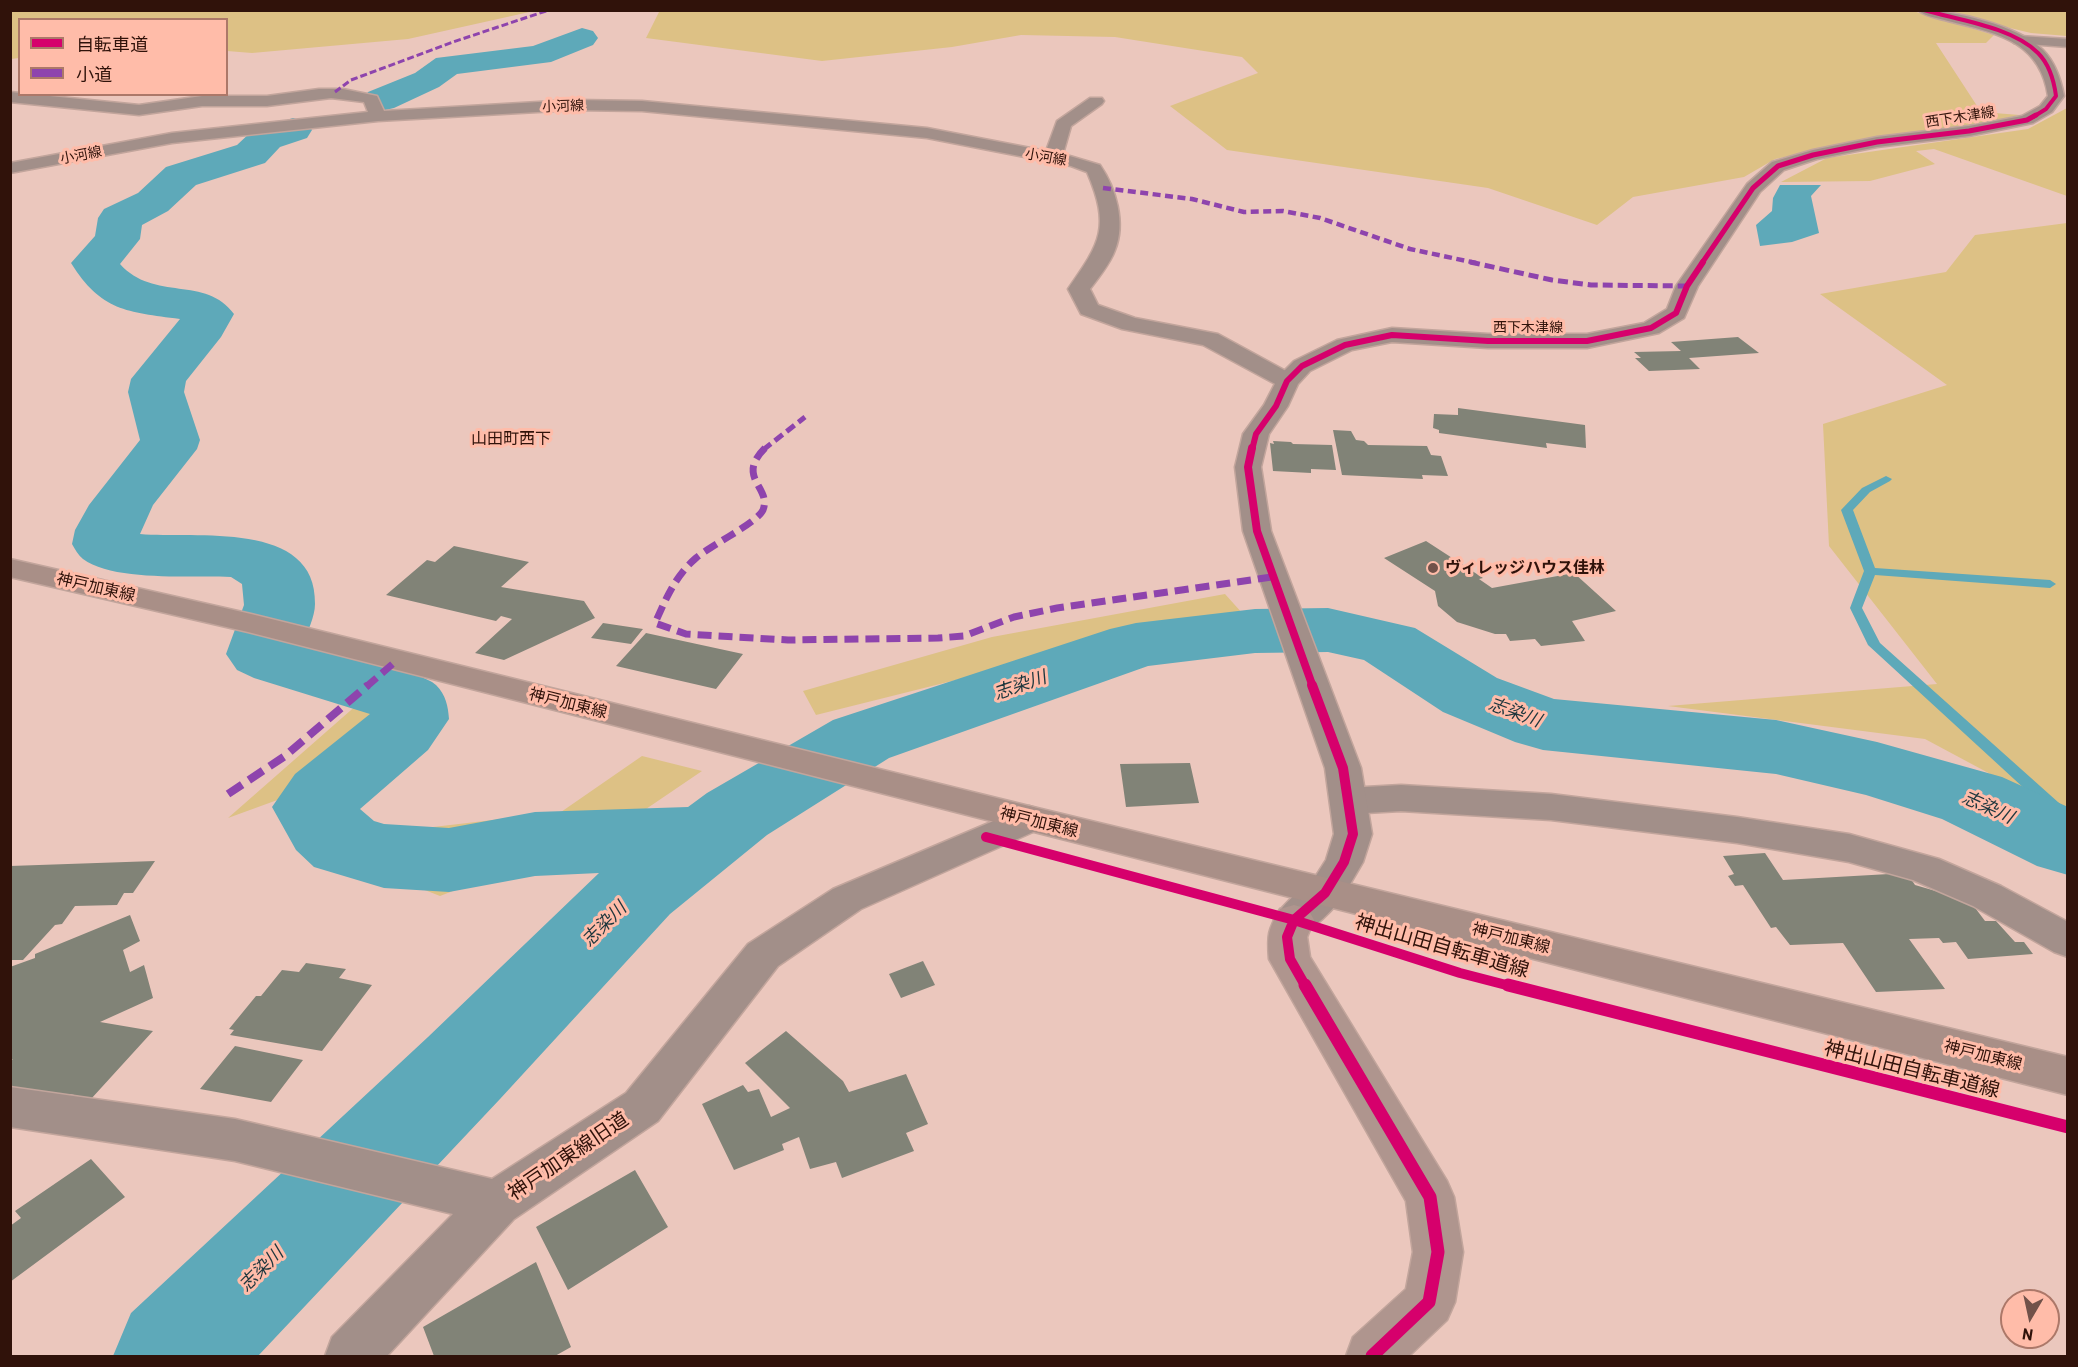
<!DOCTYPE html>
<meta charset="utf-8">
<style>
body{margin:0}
#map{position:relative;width:2078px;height:1367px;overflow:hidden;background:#ebc7bd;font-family:Barlow,"Noto Sans JP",sans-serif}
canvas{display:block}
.frame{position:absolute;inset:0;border:12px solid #30120a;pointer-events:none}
.legend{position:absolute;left:18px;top:18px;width:210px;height:78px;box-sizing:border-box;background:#ffbca9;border:2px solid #ac7869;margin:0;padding:8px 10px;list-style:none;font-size:18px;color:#30120a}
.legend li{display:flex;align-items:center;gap:12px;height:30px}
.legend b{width:30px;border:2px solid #ac7869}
.north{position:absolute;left:2000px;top:1289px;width:60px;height:60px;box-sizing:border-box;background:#ffbca9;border:2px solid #ac7869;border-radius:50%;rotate:189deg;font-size:16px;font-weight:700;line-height:24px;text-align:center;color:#30120a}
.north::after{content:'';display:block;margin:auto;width:21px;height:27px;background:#715149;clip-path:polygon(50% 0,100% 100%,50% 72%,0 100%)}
</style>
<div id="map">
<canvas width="2078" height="1367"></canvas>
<div class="frame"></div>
<ul class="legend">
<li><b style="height:8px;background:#d6006c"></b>自転車道</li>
<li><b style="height:8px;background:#8e44ad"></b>小道</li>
</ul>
<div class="north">N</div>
</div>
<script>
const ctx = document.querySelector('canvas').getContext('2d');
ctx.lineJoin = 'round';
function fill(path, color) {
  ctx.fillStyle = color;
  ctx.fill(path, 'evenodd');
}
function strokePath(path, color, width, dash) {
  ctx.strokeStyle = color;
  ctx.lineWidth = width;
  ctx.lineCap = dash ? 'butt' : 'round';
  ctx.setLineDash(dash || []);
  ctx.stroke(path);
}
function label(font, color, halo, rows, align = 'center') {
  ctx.font = font + ' Barlow,"Noto Sans JP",sans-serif';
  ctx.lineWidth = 6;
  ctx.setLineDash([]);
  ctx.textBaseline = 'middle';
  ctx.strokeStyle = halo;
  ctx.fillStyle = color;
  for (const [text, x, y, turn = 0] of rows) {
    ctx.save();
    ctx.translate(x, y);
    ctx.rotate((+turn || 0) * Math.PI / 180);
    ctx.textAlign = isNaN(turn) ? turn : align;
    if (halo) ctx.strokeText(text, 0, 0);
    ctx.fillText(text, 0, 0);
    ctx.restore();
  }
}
const green = new Path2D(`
 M660 10 1913 11 1994 35 1986 43H1936L1981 112 2020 115 1957 129 1872 139 1775 159 1744 177 1633 197 1597 225 1488 188 1227 150 1170 106 1258 73 1242 57 1115 37 1021 35 952 47 822 61 646 38Z
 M10 11 11 10 534 11 408 39 252 53 227 51 226 20H20L19 58 11 59Z
 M1939 11H2067V36L2031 33Z
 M2067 108V196L1934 149 1916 151 1935 164 1870 181 1781 182 1827 158 2028 129Z
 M2067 223V815L1925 739 1668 706 1937 684 1829 546 1823 424 1947 385 1820 294 1946 272 1975 235Z
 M1225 594 1243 614 1008 667 816 715 803 691 992 637Z
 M367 696 396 726 313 787 228 818Z
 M642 756 702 771 621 826 440 896 361 865 300 820 348 811 382 833 561 812Z`);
const water = new Path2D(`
 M1780 185H1821L1811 196 1819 233 1792 242 1760 246 1756 225 1772 211 1773 198Z`);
const stream = new Path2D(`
 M1886 476 1892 479 1890 481 1870 492 1853 510 1875 568 2050 580 2056 584 2050 588 1875 575 1862 608 1880 643 2068 811V825L2063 824 1868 645 1850 608 1864 571 1841 510 1862 488Z`);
const river = new Path2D(`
 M582 28 593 31 598 38 593 45 551 62 457 74 439 87 394 108 381 111 368 108 363 100 368 92 415 73 436 58 533 46Z
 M293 118 307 122 312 130 307 138 280 147 265 163 196 185 168 211 142 225 140 239 120 264C154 302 206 275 234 314L221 337 186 381 184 392 200 440 197 449 153 505 140 534C194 539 317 519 315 604 315 617 307 632 303 644 329 654 423 671 436 685 446 695 448 706 449 719L428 750 360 809 374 821 384 824 449 828 535 812 688 807 707 793 833 720 1110 629 1136 623 1255 609 1328 608 1415 628 1497 678 1554 699 1776 720 1877 742 2002 777 2068 807V875L2037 866 1942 819 1866 795 1776 774 1543 750 1515 742 1443 712 1364 660 1328 652 1255 653 1148 666 889 758 767 835 670 914 500 1099 258 1356H113L131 1313 428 1037 599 873 535 876 449 892 384 888 314 867 296 850 272 807 295 774 370 714 254 678 237 670 226 654 244 605 242 584 231 577C193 575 114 582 83 559 78 555 75 549 72 544L75 530 89 505 140 440 128 392 131 379 180 319C127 312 101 311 71 263L95 236 98 218 104 209 138 193 166 167 237 145 252 131Z`);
const building = new Path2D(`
 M1738 337 1759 353 1689 358 1700 369 1649 371 1635 358H1641L1634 352 1681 351 1671 342Z
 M1458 408 1585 425 1586 448 1546 443 1547 448 1439 433V430L1433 428 1434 414 1458 415Z
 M1333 430 1351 431 1356 440 1364 441 1368 445 1427 446 1431 455 1441 456 1448 476 1422 475 1423 479 1342 475Z
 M1273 441 1291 442 1293 444 1332 445 1336 470 1311 469V473L1273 471 1270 443 1274 444Z
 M1426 541 1483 578 1479 579 1492 588 1574 573 1616 611 1572 621 1585 641 1541 646 1535 639 1510 641 1506 634H1495L1457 622 1438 606 1435 591 1384 558Z
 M454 546 529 562 501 587 584 601 595 618 504 660 475 653 512 619 501 616 496 621 386 595 427 560 435 562Z
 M603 623 643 629 631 644 591 638Z
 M646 633 743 654 716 689 616 666Z
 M1190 763 1199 803 1126 807 1120 764Z
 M1765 853 1783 880 1907 873 1915 885 1970 901 1985 921H1996L2015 942H2024L2033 954 1968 959 1956 942 1943 943 1939 938 1909 939 1945 989 1876 992 1843 943 1790 945 1776 927 1771 928 1743 885 1735 886 1728 876 1734 874 1723 856Z
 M155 861 133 893H124L117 905 75 906 62 924 55 925 23 960H10V866Z
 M130 915 140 941 123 950 130 972 144 965 153 998 100 1022 153 1031 91 1099 70 1094 65 1099 10 1088V1061L13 1059H10V967L35 958V954Z
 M923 961 935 985 901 998 889 974Z
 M306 963 346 969 339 978 372 985 322 1051 230 1035 234 1030 229 1029 256 996H261L282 970 299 972Z
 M786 1031 843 1081 849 1092 906 1074 928 1124 906 1133 914 1151 842 1178 836 1162 810 1169 799 1137 782 1144 784 1150 734 1170 702 1104 743 1085 748 1092 759 1089 771 1117 790 1108 745 1063Z
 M235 1046 303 1060 271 1102 200 1089Z
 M91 1159 125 1197 10 1282V1226L21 1218 15 1211Z
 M635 1170 668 1227 568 1290 536 1227Z
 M536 1262 571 1347 555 1356H434L423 1327Z`);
const minor = new Path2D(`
 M2019 36 2068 39V47L2014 43 2012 40Z
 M319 89H343L377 96 384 111 573 100 642 101 927 128 1046 151 1057 121 1090 98H1102L1104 101 1102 104 1071 126 1063 154 1100 165C1116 188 1126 223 1115 250 1110 264 1099 277 1090 289L1098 305 1135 318 1218 334 1295 376 1299 381 1295 386 1287 388 1279 386 1203 345 1122 329 1081 314 1068 289C1100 243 1111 228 1087 172L1071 166 927 138 642 111 573 110 378 121 172 143 10 173V163L172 133 368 112 364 102 331 98 267 106H202L139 115 10 102V92L139 105 202 96H267Z
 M1401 785 1551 794 1737 817 1849 834 1939 859 2001 886 2068 922V957L2054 952 1973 906 1913 880 1849 862 1737 843 1551 820 1401 811 1348 814 1335 810 1330 801 1335 792 1348 788Z
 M1029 806 1042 810 1048 819 1042 828 861 909 778 966 658 1121 514 1219 387 1356H325L332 1337 453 1214 235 1161 10 1127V1087L235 1119 492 1179 626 1093 748 944 833 889Z
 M1325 878 1339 883 1345 893C1337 906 1310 935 1294 935 1290 935 1284 932 1280 931L1274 920C1284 901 1305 885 1325 878Z`);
const tertiary = new Path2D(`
 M1918 10C1953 10 2018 25 2043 50 2055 62 2061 80 2064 96L2052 112 2033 123 1969 136 1877 147 1817 159 1784 170 1760 192 1698 286 1684 318 1659 333 1587 348H1488L1392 342 1352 350 1310 371 1298 384 1288 406 1269 434 1261 467 1271 531 1361 768 1372 834 1363 862 1339 903 1325 908 1311 903 1305 893 1326 860 1334 834 1325 768 1243 531 1235 467 1243 434 1264 405 1279 376 1294 361 1337 340 1392 328 1488 334H1587L1644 323 1667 309 1676 286 1747 184 1772 162 1813 150 1877 137 1969 126 2022 116 2040 106 2048 96C2040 40 1995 33 1948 21 1939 18 1925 17 1918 10Z`);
const secondary = new Path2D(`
 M1294 905 1308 909 1314 920 1307 937 1310 957 1447 1181 1454 1197 1463 1252 1455 1302 1447 1320 1409 1356H1346L1353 1337 1406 1289 1413 1252 1406 1201 1269 959C1267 935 1268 930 1280 909Z`);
const primary = new Path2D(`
 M10 559 251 614 1029 806 2068 1057V1095L248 632 10 577Z`);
const quietFar4 = new Path2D(`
 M335 92 351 80 453 42 549 10`);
const quietFar3 = new Path2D(`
 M1103 188 1192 199 1244 212 1283 211 1320 218 1410 249 1476 263`);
const quietFar2 = new Path2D(`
 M1470 262 1552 280 1591 285 1687 286
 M763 450 805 417`);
const quietFar1 = new Path2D(`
 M765 448C735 478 772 487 763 510 758 522 710 546 696 558 675 576 666 599 655 623L686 634 788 640 938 638 964 636 1014 617 1057 608 1272 577
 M366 687 396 661`);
const quiet = new Path2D(`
 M228 794 285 756 368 685`);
const cyclewayFar5 = new Path2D(`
 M1924 10C1958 20 2012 27 2038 53 2049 64 2054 81 2056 96L2046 109 2033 117`);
const cyclewayFar4 = new Path2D(`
 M1702 263 1753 188 1778 166 1813 155 1877 142 1969 131 2027 120 2036 115`);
const cyclewayFar3 = new Path2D(`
 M1252 450 1256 434 1276 406 1287 381 1302 366 1345 345 1392 335 1488 341H1587L1651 328 1676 313 1687 286 1703 262`);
const cyclewayFar2 = new Path2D(`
 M1252 448 1248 467 1257 531 1313 687`);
const cyclewayFar1 = new Path2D(`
 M986 837 1294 920 1460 973 1514 987
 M1306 987 1290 959 1287 937 1294 920 1325 893 1344 862 1353 834 1343 768 1312 685`);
const cycleway = new Path2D(`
 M1305 985 1430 1197 1438 1252 1429 1302 1372 1356
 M1508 985 2068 1127`);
const markers = [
 [1433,568,6,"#715149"]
];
const farStreetnames = [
 ["小河線",563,106,-2],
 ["西下木津線",1960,117,-9],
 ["小河線",81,155,-11],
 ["小河線",1046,157,10],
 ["西下木津線",1528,327]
];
const farQuarternames = [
 ["山田町西下",511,439]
];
const poiNames = [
 ["ヴィレッジハウス佳林",1445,568]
];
const streetNames = [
 ["神戸加東線",96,587,13],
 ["神戸加東線",568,703,14],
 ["神戸加東線",1039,822,14],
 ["神戸加東線",1511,938,14],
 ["神戸加東線",1983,1055,14]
];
const waterNames = [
 ["志染川",1020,685,-19],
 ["志染川",1515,712,20],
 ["志染川",1988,807,24],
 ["志染川",604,924,-45],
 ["志染川",261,1269,-45]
];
const nearStreetnames = [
 ["神出山田自転車道線",1442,946,16],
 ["神出山田自転車道線",1912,1069,14],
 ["神戸加東線旧道",568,1156,-34]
];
fill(green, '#ddc185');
fill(water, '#5ea9b9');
fill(stream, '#5ea9b9');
fill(river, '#5ea9b9');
fill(building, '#818377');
strokePath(minor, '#c2a59c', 3);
strokePath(tertiary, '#c2a59c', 3);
strokePath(secondary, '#c2a59c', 3);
strokePath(primary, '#c2a59c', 3);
fill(minor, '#a28f89');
fill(tertiary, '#a28f89');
fill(secondary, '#af958e');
fill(primary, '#a98f87');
strokePath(quietFar4, '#8e44ad', 3, [7, 3]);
strokePath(quietFar3, '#8e44ad', 4.5, [8, 4.5]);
strokePath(quietFar2, '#8e44ad', 5, [10, 5]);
strokePath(quietFar1, '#8e44ad', 7, [14, 7]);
strokePath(quiet, '#8e44ad', 8, [17, 8]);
strokePath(cyclewayFar5, '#d6006c', 4);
strokePath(cyclewayFar4, '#d6006c', 5);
strokePath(cyclewayFar3, '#d6006c', 6);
strokePath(cyclewayFar2, '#d6006c', 8);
strokePath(cyclewayFar1, '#d6006c', 10);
strokePath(cycleway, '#d6006c', 13);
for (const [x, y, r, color] of markers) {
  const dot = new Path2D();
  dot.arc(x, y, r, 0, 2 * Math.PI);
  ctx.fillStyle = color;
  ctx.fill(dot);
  strokePath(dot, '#ffbca9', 2);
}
label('14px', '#30120a', '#ffbca9', farStreetnames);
label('16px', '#30120a', '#ffbca9', farQuarternames);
label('bold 16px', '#30120a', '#ffbca9', poiNames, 'left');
label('16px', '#30120a', '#ffbca9', streetNames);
label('italic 18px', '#1d363d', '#ffbca9', waterNames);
label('20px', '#30120a', '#ffbca9', nearStreetnames);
</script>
